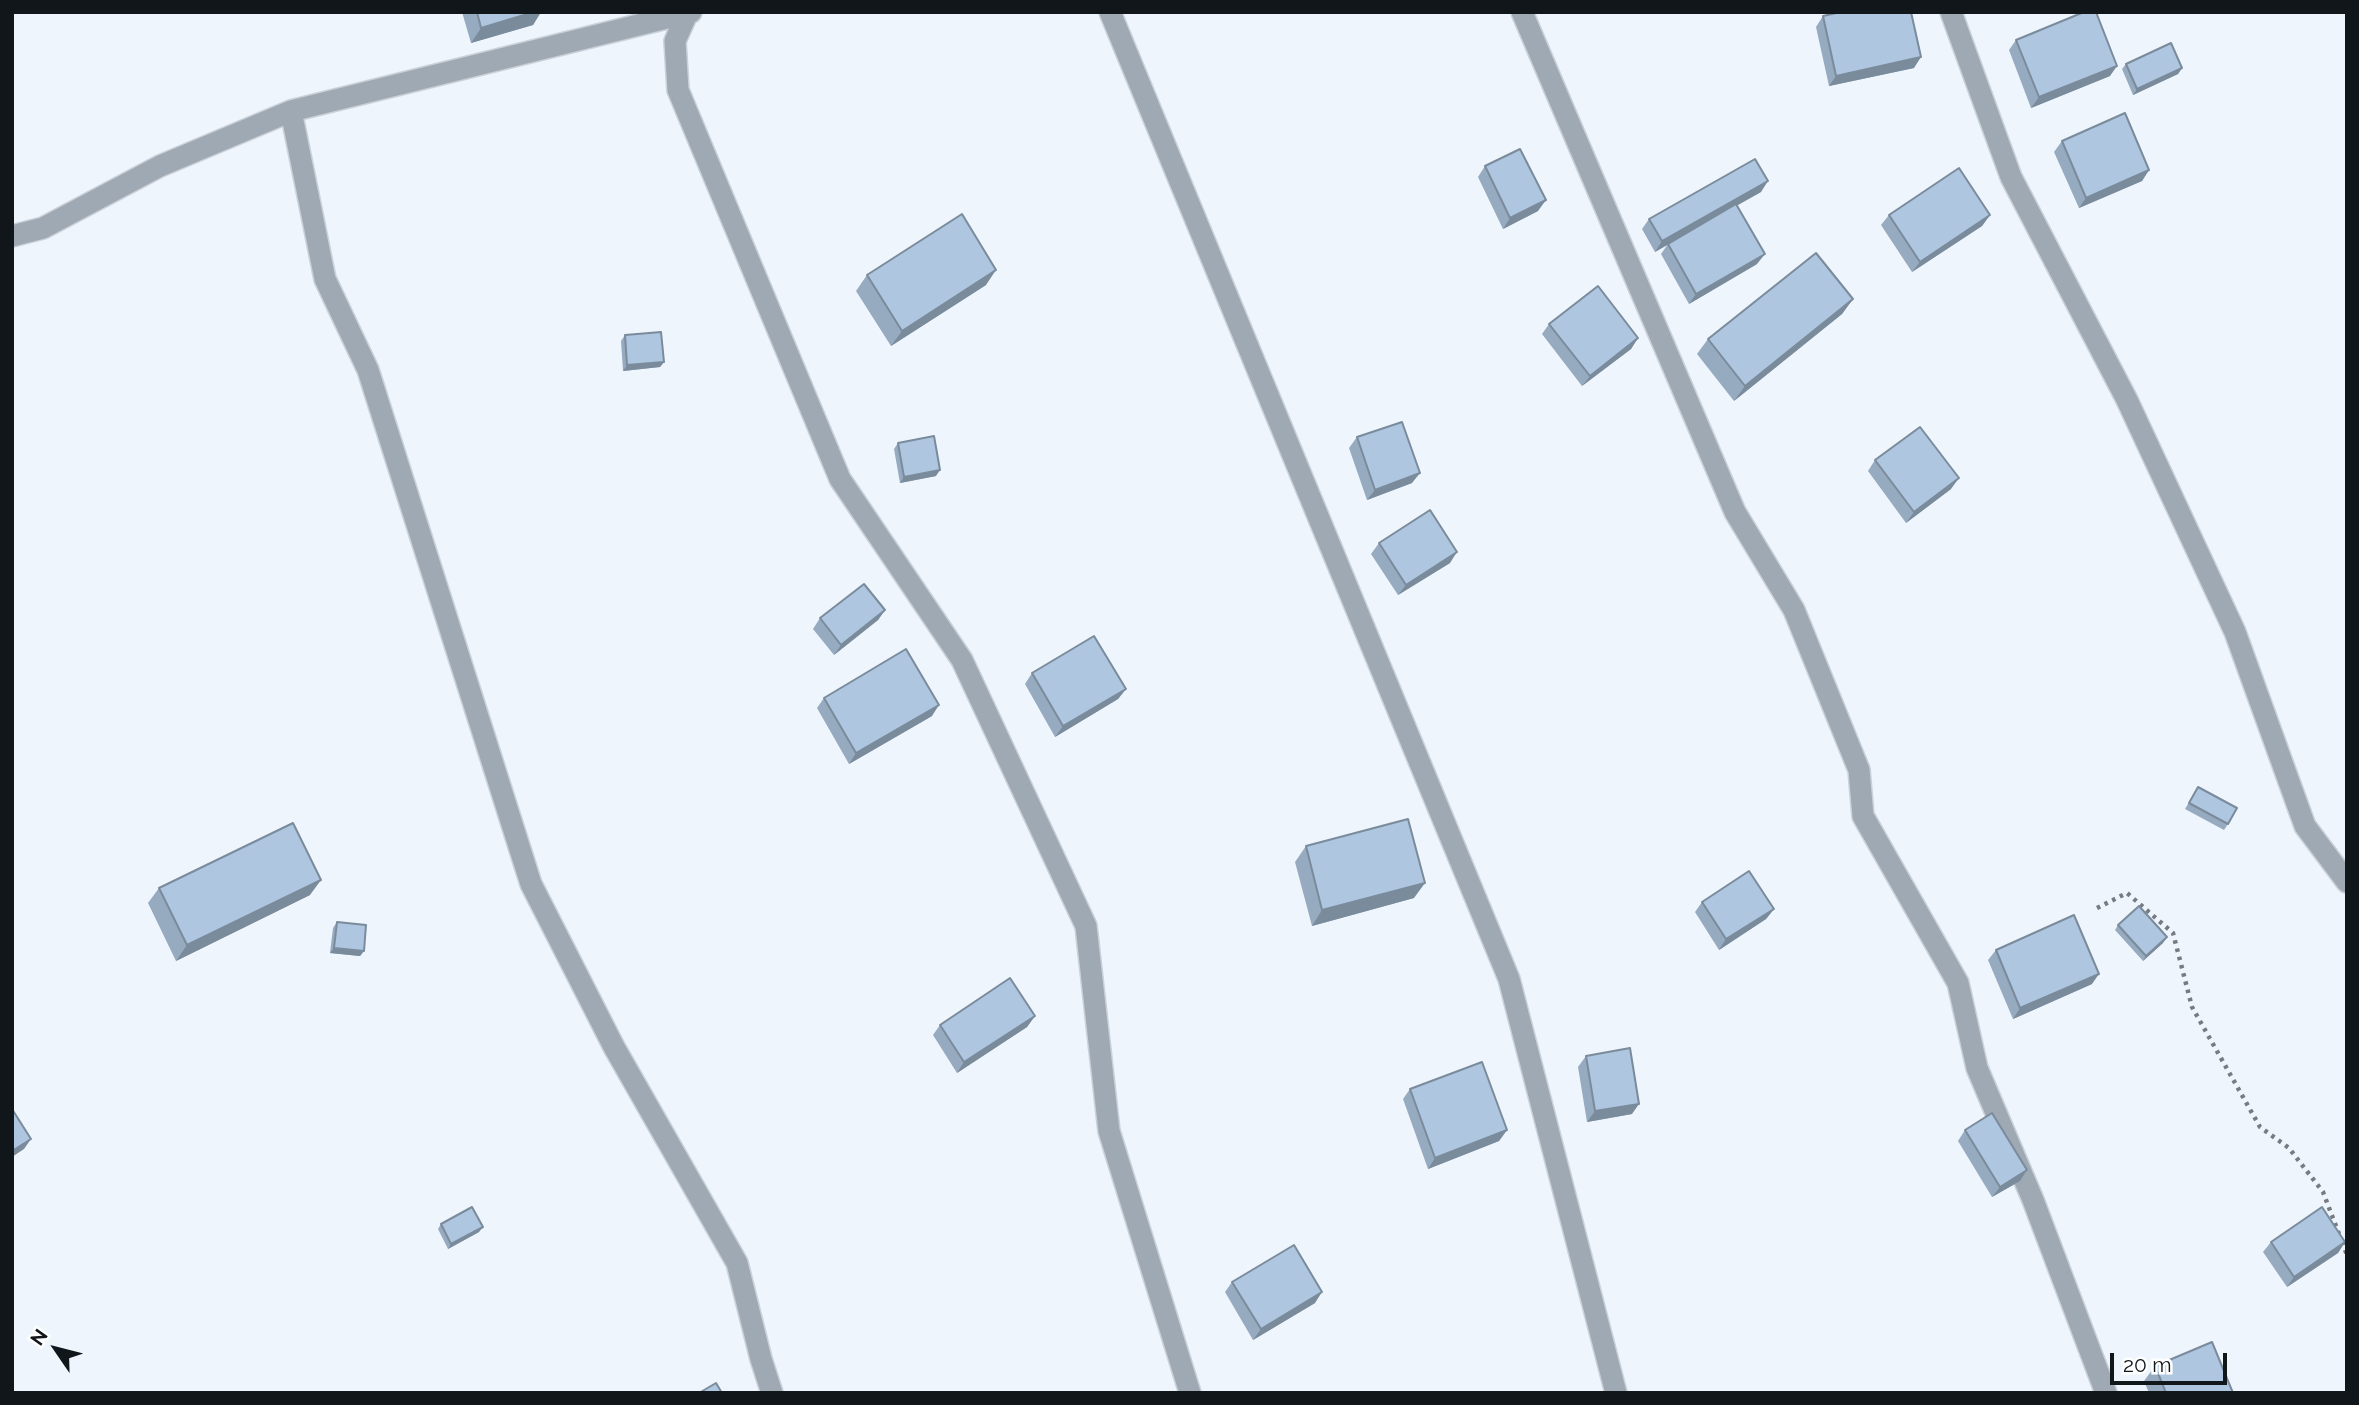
<!DOCTYPE html>
<style>
body{margin:0}
#map{position:relative;width:2359px;height:1405px;overflow:hidden;background:#eff5fc;font-family:Raleway,sans-serif}
canvas{display:block}
.frame{position:absolute;inset:0;border:14px solid #11161b;pointer-events:none}
.north{position:absolute;left:21px;top:1314px;width:70px;height:70px;-webkit-text-stroke:5px #fff;paint-order:stroke;rotate:305deg;font-size:19px;font-weight:700;line-height:28px;text-align:center;color:#11161b}
.north::after{content:'';display:block;margin:auto;width:24px;height:32px;background:#11161b;clip-path:polygon(50% 0,100% 100%,50% 72%,0 100%)}
.scale{position:absolute;left:2110px;top:1353px;width:117px;height:32px;box-sizing:border-box;border:4px solid #11161b;border-top:0;padding-left:9px;font-size:21px;line-height:24px;white-space:nowrap;color:#11161b;-webkit-text-stroke:5px #fff;paint-order:stroke}
</style>
<div id="map">
<canvas width="2359" height="1405"></canvas>
<div class="frame"></div>
<div class="north">N</div>
<div class="scale">20 m</div>
</div>
<script>
const ctx = document.querySelector('canvas').getContext('2d');
ctx.lineJoin = 'round';
function strokePath(path, color, width, dash) {
  ctx.strokeStyle = color;
  ctx.lineWidth = width;
  ctx.lineCap = dash ? 'butt' : 'round';
  ctx.setLineDash(dash || []);
  ctx.stroke(path);
}
function fill(path, color) {
  ctx.fillStyle = color;
  ctx.fill(path, 'evenodd');
}
const path = new Path2D(`
 M2097 908 2127 893 2173 933 2192 1007 2260 1127 2289 1148 2323 1192 2339 1234
 M2342 1242 2347 1255`);
const minor = new Path2D(`
 M1110 12 1509 979 1616 1393
 M1522 12 1735 512 1794 610 1859 770 1863 816 1958 983 1977 1068 2033 1200 2106 1393
 M1951 12 2011 177 2127 400 2235 632 2305 826 2347 882
 M687 14 675 41 678 90 840 479 962 660 1086 926 1109 1131 1190 1393
 M291 111 325 279 368 370 531 884 614 1047 737 1263 761 1359 772 1393
 M12 236 43 228 160 166 291 111 691 12`);
const wall = new Path2D(`
 M462 12H541L533 25 471 43Z
 M1823 16 1914 68 1829 86 1816 27Z
 M2016 40 2110 76 2031 108 2009 50Z
 M2126 64 2182 68 2178 74 2133 95 2122 69Z
 M2062 141 2149 170 2142 181 2079 208 2054 152Z
 M1485 166 1538 211 1503 229 1478 177Z
 M1761 192 1737 205 1757 264 1689 304 1661 254 1668 244 1655 252 1642 229 1649 219Z
 M1889 215H1990L1982 226 1912 272 1881 225Z
 M867 275 986 285 891 346 856 291Z
 M1853 299 1842 314 1734 401 1697 354 1708 339Z
 M1549 324 1638 338 1631 349 1582 386 1542 334Z
 M625 335 664 362 660 367 623 371 621 341Z
 M1357 437 1412 483 1367 500 1349 448Z
 M898 443 936 476 900 483 894 449Z
 M1875 460 1951 489 1906 523 1868 471Z
 M1379 543 1450 563 1398 595 1371 554Z
 M885 610 878 620 834 655 813 629 820 618Z
 M1032 673 1126 689 1118 699 1055 737 1025 684Z
 M824 698 932 716 849 764 817 708Z
 M2198 787 2228 824 2224 830 2185 809Z
 M1306 846 1414 898 1312 926 1295 862Z
 M159 888 310 895 176 961 148 903Z
 M1702 902 1774 909 1766 919 1719 950 1695 912Z
 M337 922 364 951 360 956 330 953 333 928Z
 M2118 925 2163 943 2143 961 2115 930Z
 M1996 950 2092 984 2013 1019 1988 960Z
 M1035 1016 1027 1027 957 1073 933 1035 940 1025Z
 M1586 1056 1632 1114 1587 1122 1578 1067Z
 M1410 1089 1507 1130 1499 1141 1428 1169 1403 1099Z
 M1965 1130 2027 1170 2020 1181 1992 1197 1958 1141Z
 M441 1224 479 1232 448 1249 438 1229Z
 M2271 1242H2345L2338 1253 2287 1287 2263 1252Z
 M1232 1282 1315 1303 1253 1340 1225 1292Z
 M2155 1366 2233 1393H2149L2144 1381Z`);
const shadedWall = new Path2D(`
 M534 12H541L533 25 471 43 481 28Z
 M1921 57 1914 68 1829 86 1836 76Z
 M2117 66 2110 76 2031 108 2039 97Z
 M2182 68 2178 74 2133 95 2137 89Z
 M2149 170 2142 181 2079 208 2086 198Z
 M1768 181 1761 192 1655 252 1662 241Z
 M1546 200 1538 211 1503 229 1510 218Z
 M1990 215 1982 226 1912 272 1920 262Z
 M1765 254 1757 264 1689 304 1696 294Z
 M996 270 986 285 891 346 902 331Z
 M1853 299 1842 314 1734 401 1745 386Z
 M1638 338 1631 349 1582 386 1590 376Z
 M664 362 660 367 623 371 627 365Z
 M940 470 936 476 900 483 904 477Z
 M1420 473 1412 483 1367 500 1375 490Z
 M1959 478 1951 489 1906 523 1914 512Z
 M1457 552 1450 563 1398 595 1406 585Z
 M885 610 878 620 834 655 841 645Z
 M1126 689 1118 699 1055 737 1063 726Z
 M939 705 932 716 849 764 856 753Z
 M321 880 310 895 176 961 187 945Z
 M1425 883 1414 898 1312 926 1322 910Z
 M1774 909 1766 919 1719 950 1726 939Z
 M2167 937 2163 943 2143 961 2146 956Z
 M334 948 364 951 360 956 330 953Z
 M2099 974 2092 984 2013 1019 2020 1008Z
 M1035 1016 1027 1027 957 1073 964 1062Z
 M1639 1104 1632 1114 1587 1122 1595 1111Z
 M1507 1130 1499 1141 1428 1169 1435 1158Z
 M31 1139 24 1149 12 1157V1151Z
 M2027 1170 2020 1181 1992 1197 2000 1187Z
 M483 1227 479 1232 448 1249 451 1244Z
 M2345 1242 2338 1253 2287 1287 2294 1277Z
 M1322 1292 1315 1303 1253 1340 1261 1329Z`);
const building = new Path2D(`
 M477 12H534L481 28Z
 M1841 12H1911L1921 57 1836 76 1823 16Z
 M2084 12H2096L2117 66 2039 97 2016 40Z
 M2171 43 2182 68 2137 89 2126 64Z
 M2125 113 2149 170 2086 198 2062 141Z
 M1520 149 1546 200 1510 218 1485 166Z
 M1755 159 1768 181 1662 241 1649 219Z
 M1959 168 1990 215 1920 262 1889 215Z
 M1736 204 1765 254 1696 294 1668 244Z
 M962 214 996 270 902 331 867 275Z
 M1816 253 1853 299 1745 386 1708 339Z
 M1598 286 1638 338 1590 376 1549 324Z
 M661 332 664 362 627 365 625 335Z
 M1402 422 1420 473 1375 490 1357 437Z
 M1920 427 1959 478 1914 512 1875 460Z
 M934 436 940 470 904 477 898 443Z
 M1430 510 1457 552 1406 585 1379 543Z
 M864 584 885 610 841 645 820 618Z
 M1094 636 1126 689 1063 726 1032 673Z
 M906 649 939 705 856 753 824 698Z
 M2198 787 2237 808 2228 824 2189 803Z
 M1408 819 1425 883 1322 910 1306 846Z
 M293 823 321 880 187 945 159 888Z
 M1749 871 1774 909 1726 939 1702 902Z
 M2139 906 2167 937 2146 956 2118 925Z
 M2074 915 2099 974 2020 1008 1996 950Z
 M337 922 366 925 364 951 334 948Z
 M1010 978 1035 1016 964 1062 940 1025Z
 M1630 1048 1639 1104 1595 1111 1586 1056Z
 M1482 1062 1507 1130 1435 1158 1410 1089Z
 M12 1109 31 1139 12 1151Z
 M1992 1113 2027 1170 2000 1187 1965 1130Z
 M472 1207 483 1227 451 1244 441 1224Z
 M2322 1207 2345 1242 2294 1277 2271 1242Z
 M1294 1245 1322 1292 1261 1329 1232 1282Z
 M2212 1342 2233 1393H2166L2155 1366Z
 M716 1383 722 1393H699Z`);
strokePath(minor, '#cbd1d8', 24);
strokePath(path, '#767b81', 4.5, [3.5, 5]);
strokePath(minor, '#9fa9b4', 21);
fill(wall, '#96aac0');
fill(shadedWall, '#7a8b9c');
fill(building, '#aec6df');
strokePath(building, '#7a8b9c', 2);
</script>
